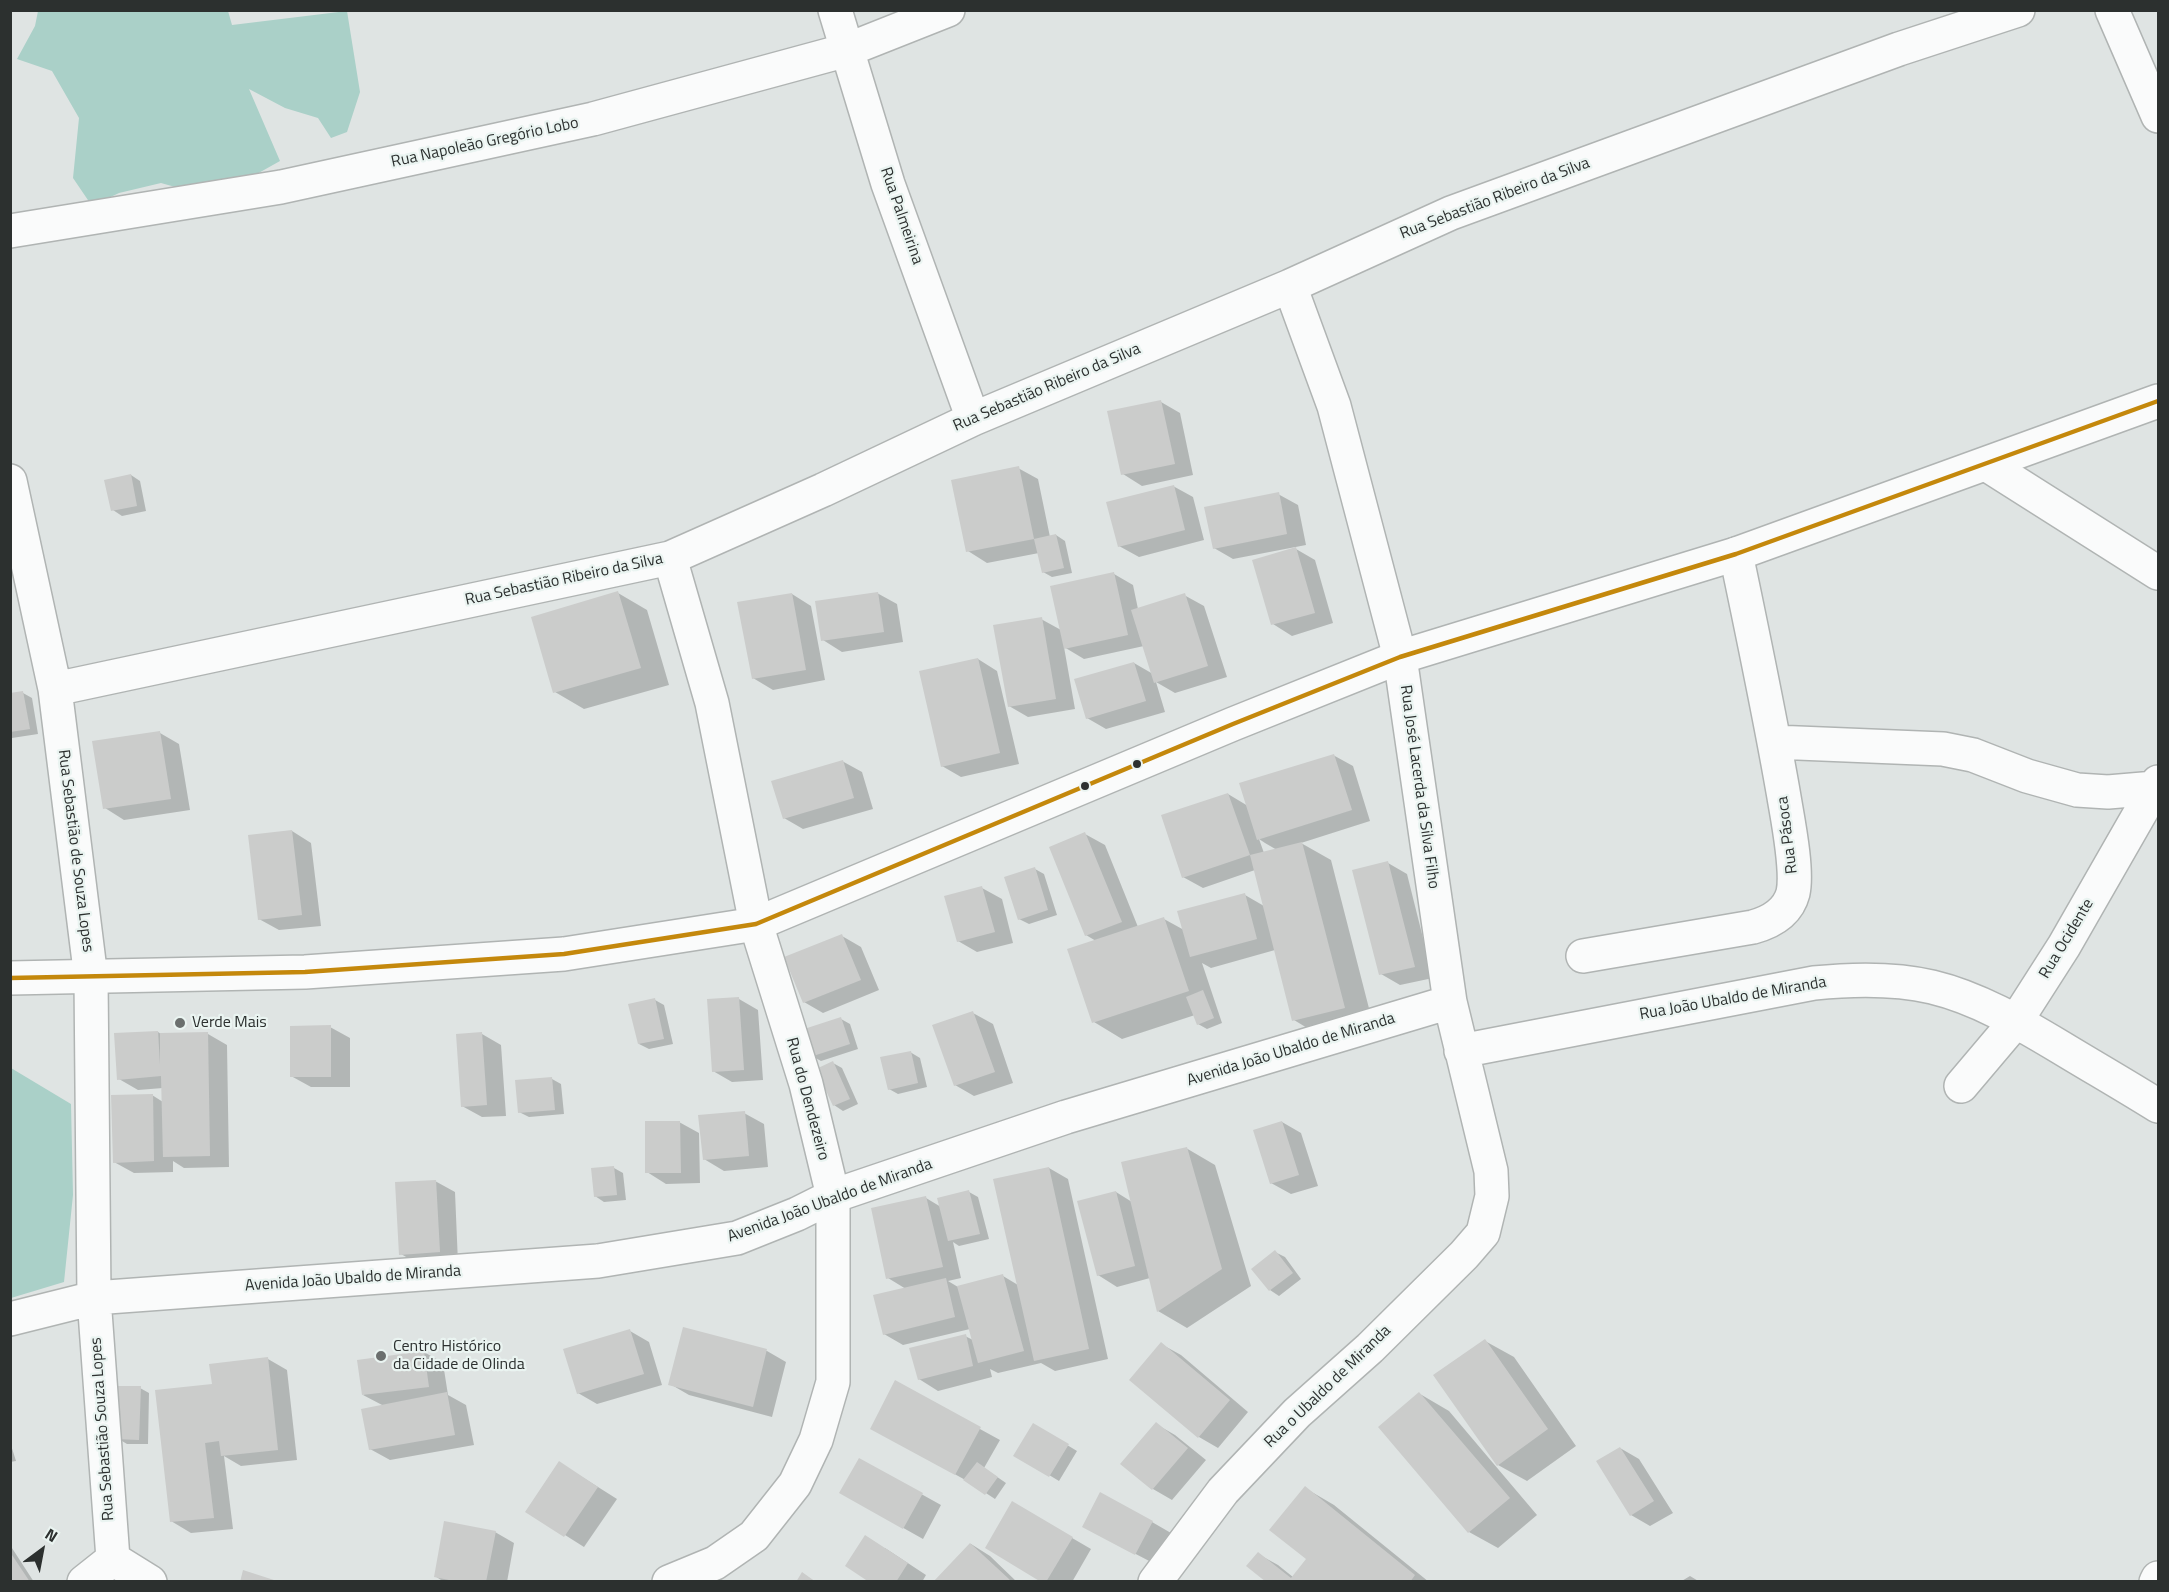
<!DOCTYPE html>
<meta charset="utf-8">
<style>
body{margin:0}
#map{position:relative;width:2169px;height:1592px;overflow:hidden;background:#dfe4e3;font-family:"Titillium Web",sans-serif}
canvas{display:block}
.frame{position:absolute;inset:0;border:12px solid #2c302f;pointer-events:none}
.north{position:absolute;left:12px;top:1520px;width:60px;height:60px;-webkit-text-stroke:4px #eaf4f1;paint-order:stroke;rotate:32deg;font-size:16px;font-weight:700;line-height:24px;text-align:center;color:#2c302f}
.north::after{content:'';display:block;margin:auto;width:21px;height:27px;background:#2c302f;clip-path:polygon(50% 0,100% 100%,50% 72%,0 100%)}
</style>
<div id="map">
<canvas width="2169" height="1592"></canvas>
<div class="frame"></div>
<div class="north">N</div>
</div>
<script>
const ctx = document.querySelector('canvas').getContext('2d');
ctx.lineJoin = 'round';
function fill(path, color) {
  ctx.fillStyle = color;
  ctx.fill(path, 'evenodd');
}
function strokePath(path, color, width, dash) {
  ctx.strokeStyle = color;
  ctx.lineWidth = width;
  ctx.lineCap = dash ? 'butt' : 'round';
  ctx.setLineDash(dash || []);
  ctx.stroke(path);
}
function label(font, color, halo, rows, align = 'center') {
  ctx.font = font + ' "Titillium Web",sans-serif';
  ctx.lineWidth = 4.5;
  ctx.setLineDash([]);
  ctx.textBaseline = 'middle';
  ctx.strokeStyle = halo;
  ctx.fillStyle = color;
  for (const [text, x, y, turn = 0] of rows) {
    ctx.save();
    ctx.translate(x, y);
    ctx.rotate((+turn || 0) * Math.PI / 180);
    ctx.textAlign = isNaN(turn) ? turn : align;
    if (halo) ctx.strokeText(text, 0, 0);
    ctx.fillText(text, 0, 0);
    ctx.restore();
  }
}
const forest = new Path2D(`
 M38 11H228L232 25 347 11 360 92 347 132 331 138 318 118 285 108 249 89 280 161 214 198 161 183 119 193 92 206 73 178 79 118 52 71 17 59 35 26Z
 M11 1068 71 1104 73 1195 64 1282 11 1298Z`);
const shadow = new Path2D(`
 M1161 402 1180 413 1193 475 1142 486 1123 474Z
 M1018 468 1038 479 1050 537 1056 535 1065 541 1072 573 1052 577 1043 572 1039 553 987 563 968 551Z
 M131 475 140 481 146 511 122 516 113 510Z
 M1173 486 1193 497 1204 540 1139 557 1119 546Z
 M1278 494 1298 505 1306 545 1233 559 1214 548Z
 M1296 549 1315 560 1333 623 1292 636 1273 624Z
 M1114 574 1133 585 1138 609 1184 595 1204 606 1227 677 1175 693 1156 682 1165 712 1106 729 1087 718 1134 663 1153 674 1144 646 1084 659 1064 647 1075 709 1028 717 1009 706 1041 619 1061 630Z
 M618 593 647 610 669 685 584 709 555 692Z
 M877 593 897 604 903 642 842 652 823 640Z
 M792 594 811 606 825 680 773 690 753 678Z
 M978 659 997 671 1019 764 961 777 942 766Z
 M23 693 32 698 38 734 12 738 10 695Z
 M160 733 179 744 190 810 124 820 105 808Z
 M1333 755 1353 766 1370 821 1301 843 1331 860 1373 1024 1322 1037 1294 1020 1275 950 1211 968 1202 963 1222 1023 1207 1029 1198 1024 1195 1015 1122 1039 1094 1022 1096 941 1086 935 1085 834 1105 845 1138 927 1164 919 1184 930 1245 895 1264 906 1255 870 1203 888 1183 877 1228 794 1248 806ZM1259 839 1265 843 1277 850 1264 853Z
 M842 761 862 772 873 809 803 829 784 818Z
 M292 831 311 843 321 926 279 930 259 919Z
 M1388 863 1407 874 1433 978 1400 985 1381 974Z
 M1035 869 1044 874 1057 915 1029 924 1019 919Z
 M982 888 1002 899 1013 943 977 952 958 941Z
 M842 936 861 947 879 990 823 1013 804 1002Z
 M739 999 758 1010 763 1080 732 1082 713 1071Z
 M655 1000 664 1005 673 1044 649 1049 639 1044Z
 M973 1013 993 1024 1013 1083 974 1096 955 1085Z
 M841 1019 850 1024 858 1049 821 1061 812 1056Z
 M330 1027 350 1038V1087H311L291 1076Z
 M158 1032 161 1034H208L227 1045 229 1167 184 1168 173 1161V1172L134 1173 114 1162 152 1095 163 1102V1088L138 1090 119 1079Z
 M482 1034 501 1045 506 1116 482 1117 462 1106Z
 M910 1052 920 1058 927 1087 898 1094 889 1089Z
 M833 1063 842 1068 858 1104 843 1111 834 1105Z
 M552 1079 561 1084 564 1114 529 1117 519 1112Z
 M744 1113 764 1124 768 1167 724 1171 704 1159Z
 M679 1122 699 1133 700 1183 666 1184 647 1172Z
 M1282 1122 1301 1133 1318 1186 1291 1194 1271 1183Z
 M1186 1148 1215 1165 1251 1286 1187 1328 1158 1311 1150 1278 1117 1287 1098 1275 1116 1192 1132 1202Z
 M614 1168 623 1173 626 1200 604 1202 595 1196Z
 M1049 1168 1068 1179 1108 1359 1055 1371 1041 1363 998 1373 990 1369 992 1377 938 1391 919 1379 965 1336 973 1340 970 1329 903 1345 884 1334 906 1289 888 1278 926 1198 941 1207 969 1192 978 1197 989 1239 959 1246 953 1242 961 1278 948 1281 958 1287 1003 1276 1018 1285Z
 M435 1181 455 1192 458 1263 420 1265 401 1254Z
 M1275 1252 1285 1257 1301 1279 1279 1296 1270 1290Z
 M684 1329 767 1351 786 1362 772 1417 689 1395 670 1384Z
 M630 1331 649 1342 662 1385 597 1404 578 1393Z
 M1485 1341 1514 1357 1576 1446 1527 1481 1498 1465Z
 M1161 1344 1181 1355 1248 1412 1218 1448 1199 1437 1131 1380Z
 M424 1352 443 1363 448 1395 466 1405 474 1445 390 1460 370 1449 384 1406 363 1395Z
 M268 1359 287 1370 297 1460 241 1466 224 1456 233 1529 191 1533 171 1521 214 1385Z
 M896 1383 1000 1440 984 1468 1006 1483 995 1499 969 1482 891 1439Z
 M140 1388 149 1393 148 1444H127L117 1438Z
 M1420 1394 1449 1411 1537 1515 1498 1548 1469 1532Z
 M1156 1424 1175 1435 1206 1460 1172 1500 1153 1489Z
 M1034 1425 1077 1451 1059 1481 1016 1455Z
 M10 1442 16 1461 10 1462Z
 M1620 1448 1639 1459 1673 1513 1650 1526 1631 1515 1598 1462Z
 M860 1460 941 1505 923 1539 841 1493Z
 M560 1463 617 1499 584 1547 527 1511Z
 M1305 1488 1334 1505 1429 1582H1268L1258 1554 1278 1565 1293 1577 1308 1559Z
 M1012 1503 1091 1549 1072 1582H1044Z
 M1152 1522 1171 1533 1155 1564 1103 1537Z
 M495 1532 514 1543 507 1582H444L435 1576Z
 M971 1544 990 1556 1017 1582H935Z
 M10 1545 34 1582H10Z
 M885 1548 926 1575 922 1582H872Z
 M1690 1576 1700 1582H1680Z`);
const building = new Path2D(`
 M1161 400 1175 464 1121 475 1107 411Z
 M1019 466 1034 539 966 552 951 480Z
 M131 474 137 506 111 511 104 480Z
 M1174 485 1185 530 1118 547 1106 502Z
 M1279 492 1287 534 1213 549 1204 507Z
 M1056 534 1064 568 1042 573 1034 539Z
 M1296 547 1315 613 1271 625 1252 560Z
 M1114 572 1128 635 1064 649 1050 586Z
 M618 591 641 668 553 693 531 617Z
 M878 592 884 632 821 641 815 601Z
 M792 593 806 670 752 679 737 602Z
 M1185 593 1208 666 1154 683 1131 610Z
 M1042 617 1056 699 1008 707 993 625Z
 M978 658 1000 753 941 767 919 671Z
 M1134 662 1146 701 1086 719 1074 679Z
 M23 691 30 729 10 732V693Z
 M160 731 171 799 103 809 92 741Z
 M1334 754 1352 810 1257 840 1239 783Z
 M843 760 854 798 783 819 771 781Z
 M1228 793 1250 855 1182 878 1161 815Z
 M292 830 302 915 258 920 248 835Z
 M1085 832 1122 922 1085 936 1049 847Z
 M1302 842 1345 1008 1292 1021 1250 855Z
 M1388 861 1415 967 1379 975 1352 870Z
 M1035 867 1048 910 1018 920 1004 877Z
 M982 886 995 932 957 942 944 896Z
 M1245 893 1257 939 1190 957 1177 911Z
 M1164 917 1189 991 1092 1023 1067 949Z
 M842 934 861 980 803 1003 784 957Z
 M1203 990 1214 1018 1197 1025 1186 997Z
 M739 997 744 1070 712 1072 707 999Z
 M655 998 664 1039 638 1044 628 1004Z
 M973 1011 995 1072 954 1086 932 1025Z
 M841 1017 850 1044 810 1057 801 1030Z
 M331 1025V1077H290V1026Z
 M158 1031 160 1065V1033L208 1032 210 1156 163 1157 161 1076 117 1080 114 1033Z
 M482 1032 487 1105 461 1107 456 1034Z
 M911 1051 918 1083 888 1090 880 1057Z
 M833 1061 850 1099 833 1106 816 1069Z
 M552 1077 555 1110 518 1113 515 1080Z
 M153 1094 154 1161 113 1163 111 1095Z
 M745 1111 749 1156 703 1160 698 1115Z
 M645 1121H680L681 1173H645Z
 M1282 1121 1299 1175 1270 1184 1253 1130Z
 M1187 1147 1222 1269 1157 1312 1121 1162Z
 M614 1166 617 1195 594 1197 591 1168Z
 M1049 1167 1089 1349 1034 1361 993 1179Z
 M436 1180 440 1252 399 1255 395 1182Z
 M969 1190 980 1234 948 1241 937 1198Z
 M1116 1191 1135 1266 1097 1276 1077 1201Z
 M926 1196 943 1267 886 1279 871 1208Z
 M1275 1250 1293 1273 1269 1291 1251 1269Z
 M1003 1274 1024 1351 978 1363 957 1286Z
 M946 1278 955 1317 883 1335 873 1295Z
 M683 1327 767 1349 753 1407 668 1385Z
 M630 1329 644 1374 577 1394 563 1349Z
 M966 1334 973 1366 918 1380 909 1348Z
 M1485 1339 1548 1429 1497 1466 1433 1375Z
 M1161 1342 1230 1400 1198 1438 1129 1380Z
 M424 1351 429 1387 362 1395 357 1360Z
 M268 1357 278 1450 221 1456 219 1441 205 1443 214 1518 170 1522 155 1390 212 1384 209 1364Z
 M895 1380 981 1427 955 1475 870 1429Z
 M117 1386H141L139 1440 116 1439Z
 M447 1392 455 1435 369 1450 361 1409Z
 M1419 1392 1510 1498 1468 1533 1378 1427Z
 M1156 1422 1188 1448 1152 1490 1120 1464Z
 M1033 1423 1069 1444 1049 1477 1013 1456Z
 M1620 1447 1654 1501 1630 1516 1596 1461Z
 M859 1458 923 1493 903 1529 839 1493Z
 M559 1461 598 1487 564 1537 525 1512Z
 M977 1462 998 1477 985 1495 963 1480Z
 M1305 1486 1415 1575 1410 1582H1266L1246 1566 1258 1552 1291 1578 1306 1559 1269 1530Z
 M1100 1492 1153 1521 1135 1555 1082 1527Z
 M1012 1501 1073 1537 1046 1582H1041L985 1548Z
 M444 1521 496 1531 486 1582H459L434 1577Z
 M865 1535 908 1563 896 1582H869L845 1566Z
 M970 1543 1009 1579 1011 1582H933Z
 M10 1552 30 1582H10Z
 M243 1570 277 1581V1582H240Z
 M802 1572 816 1582H796Z`);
const minor = new Path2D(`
 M835 10 888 184 973 419
 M2112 10 2158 116
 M10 231 281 187 593 119 847 50 948 10
 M1986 464 2158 573
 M10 481 55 689 91 978 94 1298 113 1559
 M55 689 670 558 823 490 973 419 1290 286 1451 213 1899 49 2018 10
 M1774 742 1943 749 1973 755 2027 776 2077 790 2108 792 2155 788
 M1583 956 1753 927C1771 922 1788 912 1793 893 1798 870 1788 821 1784 797 1770 716 1753 635 1736 554
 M1461 1051 1814 983C1853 979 1894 978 1932 987 1978 998 2020 1023 2060 1047 2093 1067 2126 1086 2158 1106
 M1961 1086 2016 1021 2064 946 2158 782
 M10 1319 94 1298 598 1261 737 1238 797 1214 833 1196 1066 1117 1450 1002
 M113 1559 150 1582
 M84 1582 113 1559
 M669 1582 715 1563 754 1536 795 1484 816 1440 833 1382V1196L806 1084 756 924 712 703 670 558
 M1155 1582 1223 1491 1297 1413 1370 1348 1464 1255 1483 1233 1492 1196 1491 1171 1450 1002 1400 657 1334 406 1290 286
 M2156 1582 2158 1578`);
const tertiary = new Path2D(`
 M10 978 305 972 564 954 756 924 1233 724 1400 657 1736 554 2158 401`);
const bus1 = new Path2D(`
 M10 978 305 972 564 954 756 924 1233 724 1400 657 1736 554 2158 401`);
const markers = [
 [1137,764,5,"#2c302f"],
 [1085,786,5,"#2c302f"],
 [180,1023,6,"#6b6f6e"],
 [381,1356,6,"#6b6f6e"]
];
const streetNames = [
 ["Rua Napoleão Gregório Lobo",485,143,-12],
 ["Rua Sebastião Ribeiro da Silva",1495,199,-21],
 ["Rua Palmeirina",901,216,71],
 ["Rua Sebastião Ribeiro da Silva",1047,388,-23],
 ["Rua Sebastião Ribeiro da Silva",564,580,-12],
 ["Rua José Lacerda da Silva Filho",1419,787,82],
 ["Rua Pásoca",1788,835,-97],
 ["Rua Sebastião de Souza Lopes",75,851,83],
 ["Rua Ocidente",2067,939,-59],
 ["Rua João Ubaldo de Miranda",1733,999,-10],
 ["Avenida João Ubaldo de Miranda",1291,1050,-17],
 ["Rua do Dendezeiro",807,1099,75],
 ["Avenida João Ubaldo de Miranda",830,1201,-20],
 ["Avenida João Ubaldo de Miranda",353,1279,-4],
 ["Rua o Ubaldo de Miranda",1328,1387,-44],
 ["Rua Sebastião Souza Lopes",103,1429,-94]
];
const poiNames = [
 ["Verde Mais",192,1023],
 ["Centro Histórico",393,1347],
 ["da Cidade de Olinda",393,1365]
];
fill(forest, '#aad0c8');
fill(shadow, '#0003');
fill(building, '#cbcccb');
strokePath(minor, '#b0b4b3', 36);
strokePath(tertiary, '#b0b4b3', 36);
strokePath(minor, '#fafbfb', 33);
strokePath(tertiary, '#fafbfb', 33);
strokePath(bus1, '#c4880c', 4.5);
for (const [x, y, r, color] of markers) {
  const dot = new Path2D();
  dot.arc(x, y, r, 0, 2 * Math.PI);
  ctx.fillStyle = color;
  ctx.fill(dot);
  strokePath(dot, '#eaf4f1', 2);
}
label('16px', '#2c302f', '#eaf4f1', streetNames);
label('16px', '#2c302f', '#eaf4f1', poiNames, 'left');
</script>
